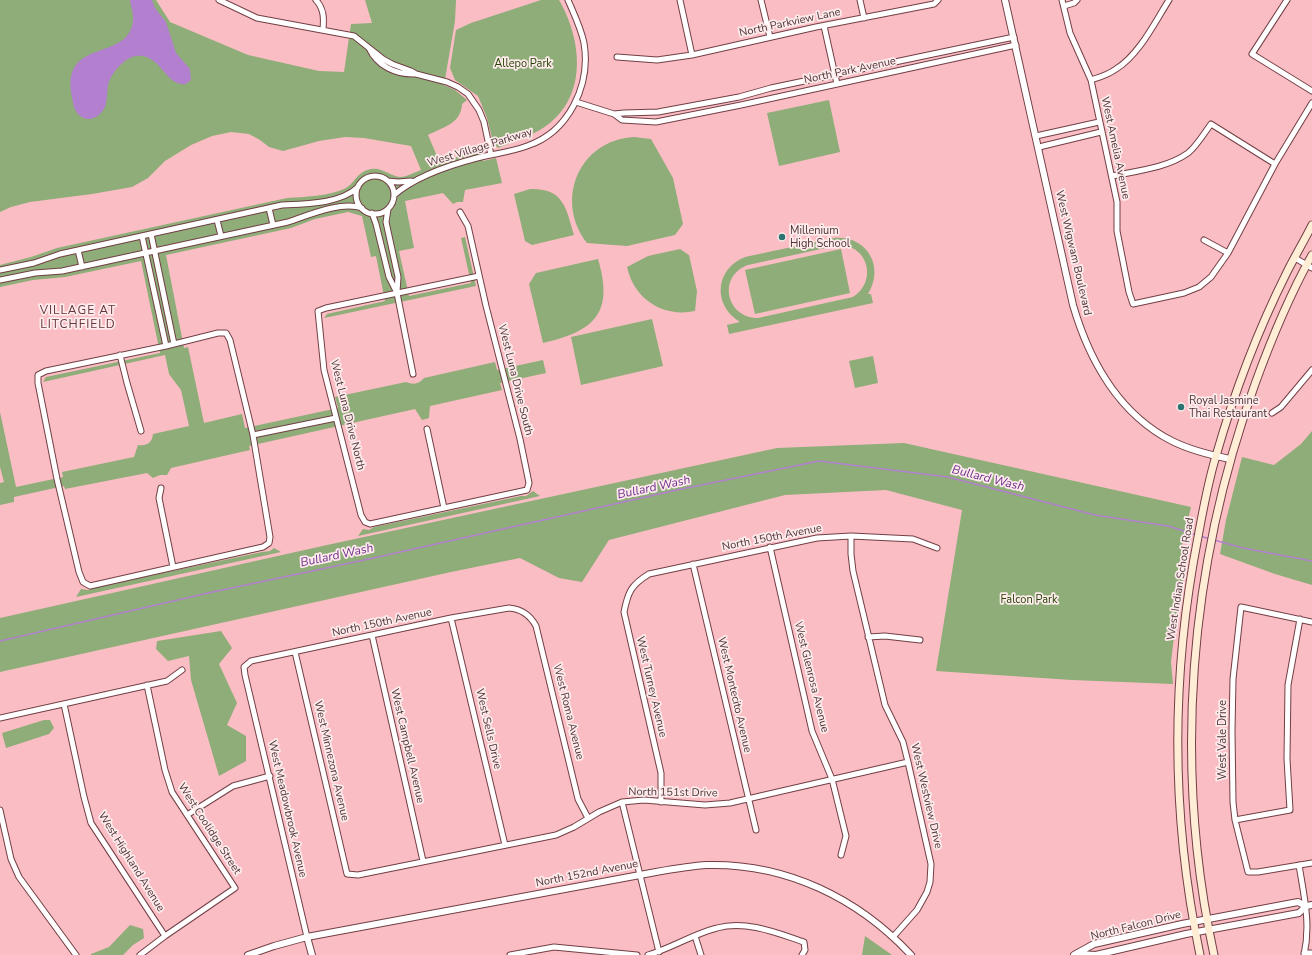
<!DOCTYPE html>
<style>
body{margin:0}
canvas{display:block;background:#fabdc3}
</style>
<canvas width="1312" height="955"></canvas>
<script>
const ctx = document.querySelector('canvas').getContext('2d');
ctx.lineJoin = 'round';
function fill(path, color) {
  ctx.fillStyle = color;
  ctx.fill(path, 'evenodd');
}
function strokePath(path, color, width, dash) {
  ctx.strokeStyle = color;
  ctx.lineWidth = width;
  ctx.lineCap = dash ? 'butt' : 'round';
  ctx.setLineDash(dash || []);
  ctx.stroke(path);
}
function label(font, color, halo, rows, align = 'center') {
  ctx.font = font + ' "Nunito Sans",sans-serif';
  ctx.lineWidth = 3.5;
  ctx.setLineDash([]);
  ctx.textBaseline = 'middle';
  ctx.strokeStyle = halo;
  ctx.fillStyle = color;
  for (const [text, x, y, turn = 0] of rows) {
    ctx.save();
    ctx.translate(x, y);
    ctx.rotate((+turn || 0) * Math.PI / 180);
    ctx.textAlign = isNaN(turn) ? turn : align;
    if (halo) ctx.strokeText(text, 0, 0);
    ctx.fillText(text, 0, 0);
    ctx.restore();
  }
}
const green = new Path2D(`
 M0 0H156L170 22 248 55 319 71 344 72 351 24 372 23 365 0H456L455 21 444 85 455 90 467 100 462 104C461 124 443 127 428 135L440 163 471 152H481L483 161 496 158 502 183 465 190 463 202H457L453 204 443 193 405 201 414 248 399 251 409 296 471 283 461 238 465 237 476 286 324 318 327 314 385 301 376 256 371 257 362 216 348 212 315 219 291 228 166 255 184 348 188 347 204 423 242 414 245 428 338 408 335 397 406 382C414 385 419 384 424 378L495 362 497 370 543 360 546 373 500 383 502 390 430 406 429 418 422 420 415 409 249 446 250 450 171 468 167 475H160L153 478 147 473 65 489 64 486 14 497V502L0 505V483L4 482 0 467V412L16 487 63 477 62 472 134 457 138 445C147 446 152 443 153 434L189 426 181 390 169 374 165 355 43 382 46 377 160 353 141 261 65 277 33 280 0 287V265L31 257 57 248 287 198C303 197 329 196 344 189 355 184 356 172 371 169 382 167 390 176 400 177 407 177 415 172 421 170L411 146 364 138 345 137 319 141 283 151 269 147 260 140 249 134 231 132 212 136 191 145 165 161 148 178 132 187 92 194 30 202 11 207 0 212Z
 M541 0H559C581 38 588 92 550 123 535 135 516 141 498 148L493 142 487 118 478 96 455 80 450 68 456 30 471 23Z
 M829 100 840 152 779 166 767 113Z
 M634 137 651 139 673 178 683 224 675 235 627 246 587 243C554 200 579 140 634 137Z
 M530 189C564 188 566 208 574 235L532 245 525 241 514 194Z
 M834 238C867 235 885 267 868 294H871L873 303 729 334 727 325 740 322C712 305 715 269 745 257ZM839 245C868 245 878 281 853 297L758 318C726 318 717 276 748 265Z
 M680 249 689 255 697 291 695 311C663 318 634 299 627 267L648 256Z
 M841 249 850 293 755 314 745 270Z
 M598 259C614 313 595 331 543 343L529 284 536 273Z
 M652 319 663 366 581 385 571 337Z
 M873 356 878 383 855 388 849 361Z
 M1312 431V585L1275 574 1220 554 1226 520 1242 457 1274 465 1301 444Z
 M904 443 1191 507 1181 549 1189 550 1176 620 1171 662 1173 684 1072 680 936 671 962 510 886 490 785 495 609 540 582 582 559 578 520 558 451 572 0 672V618L327 545 777 448Z
 M533 491 540 496 358 536 363 529 369 530 374 527 521 496H526Z
 M274 548 281 552 76 597 81 589 88 590 92 588 262 552 270 551Z
 M221 631 232 648 219 664 237 703 227 725 246 736V761L219 776 191 680 189 656 168 661 156 649 157 641Z
 M44 720H50L54 728 49 734 6 748 2 733Z
 M130 925 143 929 144 938 133 945 123 955H91V954L109 947Z
 M865 936 892 955H862Z`);
const water = new Path2D(`
 M130 0H152L155 8 166 22 176 53 190 69 191 80 186 84C165 87 161 53 136 56 124 58 110 74 108 86 107 92 107 98 106 104 103 116 88 125 78 114 74 110 73 103 72 97 60 36 128 63 133 21 134 14 131 7 130 0Z`);
const stream = new Path2D(`
 M1200 536 1210 539
 M1214 540 1243 548 1312 561
 M0 641 208 593 369 559 677 490 819 461 948 477 1095 515 1168 526 1197 535`);
const minor = new Path2D(`
 M219 0 257 18 354 36 383 59 392 64 411 71 416 74 447 82 458 87 468 94 479 110 484 122 491 155
 M316 0C324 9 324 18 323 29
 M680 0 692 55
 M761 0 770 37
 M860 0 864 18
 M1062 0 1070 33 1091 80 1117 202V231L1129 292 1133 304 1184 293 1199 287 1211 277 1228 253 1275 164 1312 103
 M1287 0 1252 54 1312 91
 M1064 6 1074 3 1077 0
 M824 26 837 84
 M369 48C377 66 396 75 416 74
 M617 57 657 60 692 55 816 27 934 4 938 0
 M1091 80C1100 77 1108 75 1116 69 1139 55 1155 22 1169 0
 M576 102 614 114 622 120 656 122 741 105 1016 45
 M614 114 624 113 658 112 739 97 771 88 1014 37
 M1036 136 1099 122
 M1039 147 1101 132
 M1112 176C1137 171 1167 168 1188 153 1196 147 1205 132 1211 124L1275 164
 M356 195a19 19 0 1 1 38 0a19 19 0 1 1-38 0Z
 M388 181 398 182 411 181
 M394 195C415 177 450 165 477 158 493 154 511 152 527 146 569 132 591 85 584 43 581 28 574 14 568 0
 M269 208 273 225
 M388 209 386 222 398 277 397 292
 M460 212 468 226 486 306 520 439 529 483 527 490 370 524 365 522 361 515 324 370 318 311 326 308 479 276
 M372 213 376 224 389 277 397 293 413 374
 M217 220 221 236
 M151 234 174 344
 M142 236 166 346
 M1204 240 1228 253
 M78 250 82 267
 M1295 258 1312 268
 M0 270 34 263 60 254 282 205C306 204 340 204 358 187
 M0 280 35 273 62 271 288 222C309 215 341 201 362 208
 M218 333H226L230 340 253 435 270 537 269 543 263 547 90 586 83 582 79 572 57 479 38 383V375L46 371 166 346Z
 M120 355 127 383 141 431
 M1272 413 1281 407 1312 370
 M427 429 444 508
 M253 435 336 418
 M161 488 159 498 173 567
 M851 536V554L853 571 885 705 903 742 908 762 931 864 930 882 927 892 917 910 893 937
 M770 547 812 731 832 779 846 836 841 855
 M693 564 756 830
 M451 618 505 845
 M1312 622 1241 607 1233 679 1232 731 1233 802 1235 820 1248 872H1258L1312 863
 M372 635 423 861
 M868 637 885 636 920 640
 M295 652 347 874 358 875 556 835 574 827 599 812 622 802 644 800 705 805 730 803 908 762
 M64 704 84 797 91 823 165 936
 M0 718 167 681 182 670
 M622 802 659 952
 M661 802V773L624 612C628 592 631 585 649 574L817 538 851 536 913 539 937 548
 M0 810 11 859 19 877 76 955
 M187 815 233 786 270 776
 M1235 820 1290 810 1287 759 1288 685 1300 619
 M1299 865C1304 896 1311 924 1304 955
 M695 936 701 955
 M307 937 245 675 244 667 251 661 451 618 509 608C522 609 530 615 536 626L578 799 588 818
 M1304 953H1312
 M140 955 165 936 235 888 172 792 165 770 147 685
 M510 955 554 947 637 955
 M648 955C672 948 693 934 717 928 746 920 777 933 804 942L805 950 802 955`);
const tertiary = new Path2D(`
 M1005 0 1073 305C1089 360 1119 414 1172 441 1190 450 1210 455 1230 459
 M307 937 312 955
 M1078 954 1096 955 1186 934 1299 913 1306 906 1312 905
 M248 955 274 946 307 937 656 872C673 869 690 866 707 865 786 863 858 898 911 955
 M1074 955 1094 944 1182 924 1298 902 1306 906`);
const secondary = new Path2D(`
 M1200 955C1171 817 1171 675 1198 537 1203 510 1208 482 1216 456 1234 393 1258 330 1287 272 1295 256 1304 241 1312 225
 M1214 955C1173 765 1189 566 1255 384 1271 340 1289 296 1312 255`);
const markers = [
 [782,237,4,"#2b7472"],
 [1181,407,4,"#2b7472"]
];
const streetNames = [
 ["North Parkview Lane",790,23,-12],
 ["North Park Avenue",850,71,-12],
 ["West Village Parkway",480,148,-17],
 ["West Amelia Avenue",1115,148,78],
 ["West Wigwam Boulevard",1073,253,77],
 ["West Luna Drive South",515,380,76],
 ["West Luna Drive North",347,415,76],
 ["North 150th Avenue",772,538,-11],
 ["West Indian School Road",1181,579,-81],
 ["North 150th Avenue",382,623,-12],
 ["West Glenrosa Avenue",811,677,76],
 ["West Turney Avenue",651,687,77],
 ["West Montecito Avenue",734,695,77],
 ["West Roma Avenue",568,712,76],
 ["West Sells Drive",488,729,77],
 ["West Vale Drive",1223,740,-90],
 ["West Campbell Avenue",407,746,77],
 ["West Minnezona Avenue",331,761,77],
 ["North 151st Drive",673,793,1],
 ["West Westview Drive",926,796,77],
 ["West Meadowbrook Avenue",287,809,77],
 ["West Coolidge Street",209,829,57],
 ["West Highland Avenue",131,862,58],
 ["North 152nd Avenue",587,874,-11],
 ["North Falcon Drive",1136,926,-14]
];
const parkNames = [
 ["Allepo Park",523,64],
 ["Falcon Park",1029,600]
];
const poiNames = [
 ["Millenium",790,231],
 ["High School",790,244],
 ["Royal Jasmine",1189,401],
 ["Thai Restaurant",1189,414]
];
const neighbourhoodNames = [
 ["VILLAGE AT",78,311],
 ["LITCHFIELD",78,325]
];
const waterNames = [
 ["Bullard Wash",988,479,14],
 ["Bullard Wash",654,488,-12],
 ["Bullard Wash",337,556,-12]
];
fill(green, '#8ead78');
fill(water, '#b280ce');
strokePath(stream, '#b280ce', 1.5);
strokePath(minor, '#723f45', 7);
strokePath(tertiary, '#723f45', 8);
strokePath(secondary, '#723f45', 9);
strokePath(minor, '#fff', 5);
strokePath(tertiary, '#fff', 6);
strokePath(secondary, '#ffedd6', 7);
for (const [x, y, r, color] of markers) {
  const dot = new Path2D();
  dot.arc(x, y, r, 0, 2 * Math.PI);
  ctx.fillStyle = color;
  ctx.fill(dot);
  strokePath(dot, '#feebec', 1.5);
}
label('11px', '#4d3437', '#feebec', streetNames);
label('11px', '#244204', '#feebec', parkNames);
label('11px', '#4d3437', '#feebec', poiNames, 'left');
ctx.letterSpacing = '1px';
label('12px', '#66353b', '#feebec', neighbourhoodNames);
ctx.letterSpacing = '0px';
label('italic 12px', '#6f308d', '#feebec', waterNames);
</script>
